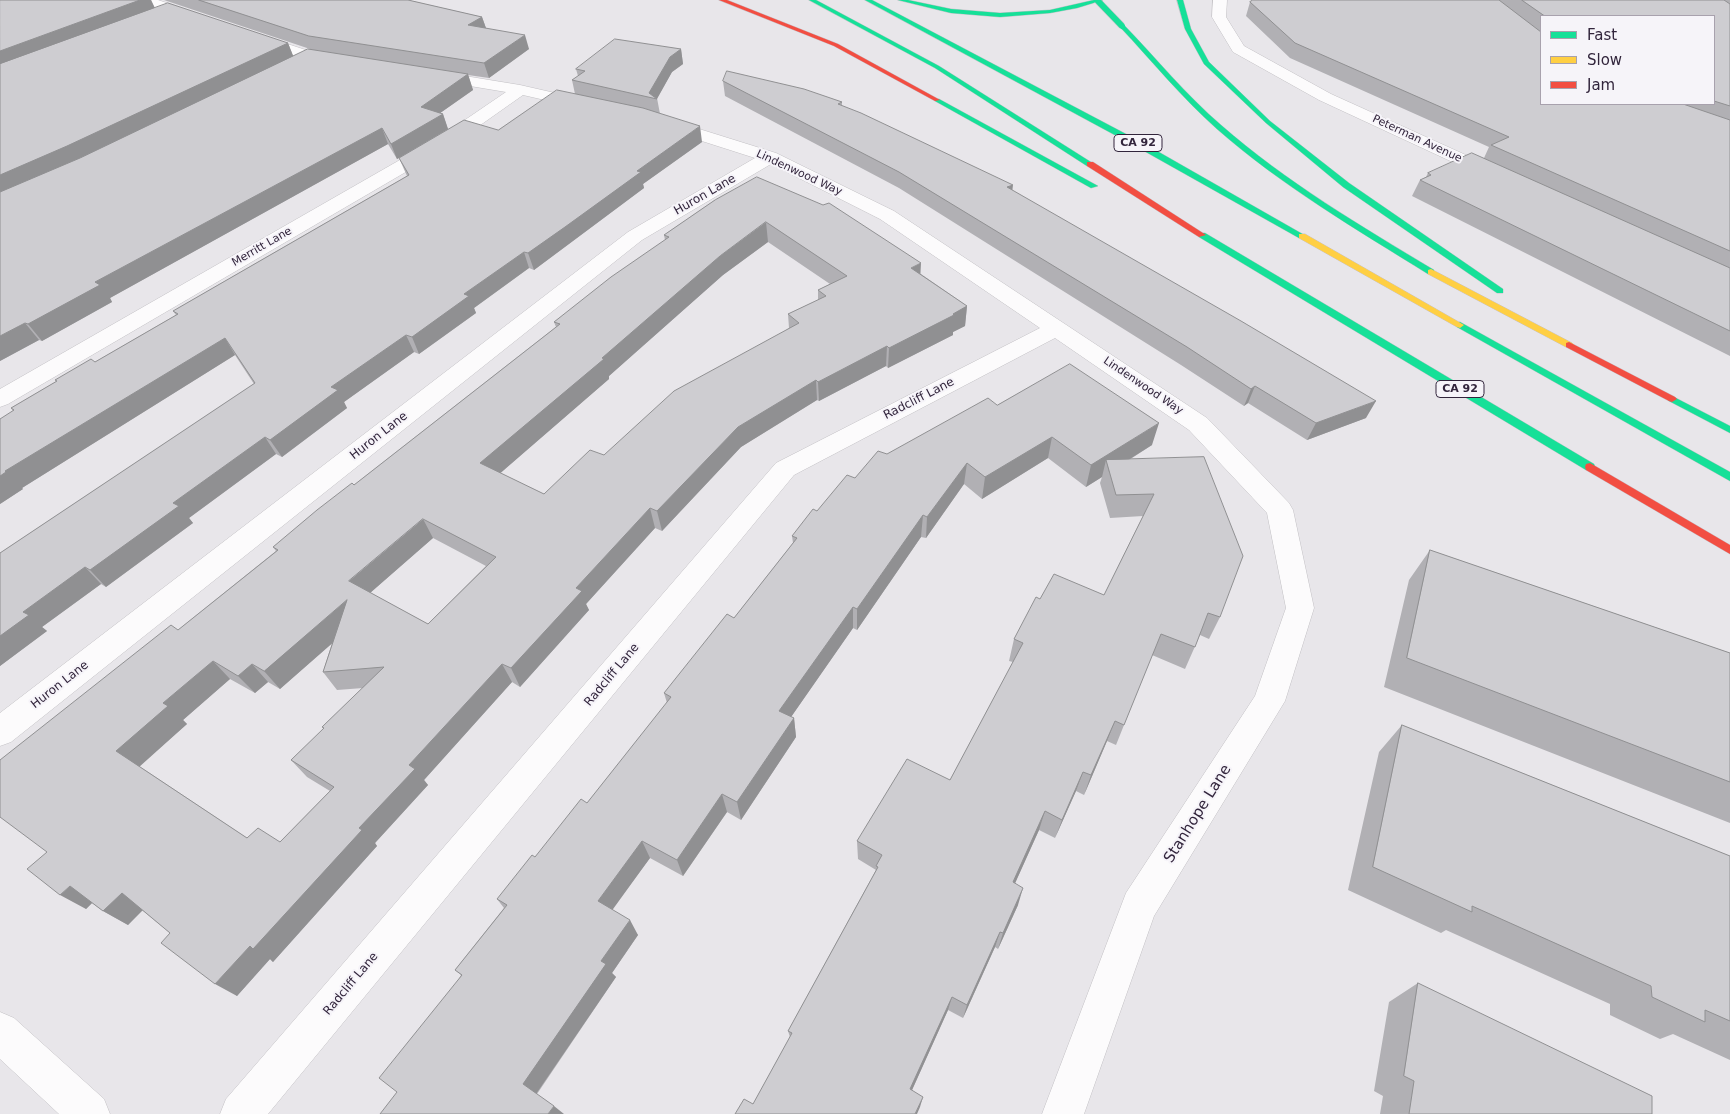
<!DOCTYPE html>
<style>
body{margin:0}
#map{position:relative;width:1730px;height:1114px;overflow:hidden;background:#e8e6ea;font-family:"DejaVu Sans",sans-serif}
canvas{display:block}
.legend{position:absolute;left:1540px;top:15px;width:175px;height:90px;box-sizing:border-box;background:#f6f4f9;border:1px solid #a8a1ad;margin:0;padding:6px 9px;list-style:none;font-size:15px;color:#32253c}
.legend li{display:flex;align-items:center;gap:10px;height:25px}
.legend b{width:25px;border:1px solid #a8a1ad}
</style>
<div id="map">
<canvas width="1730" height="1114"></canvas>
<ul class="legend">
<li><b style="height:6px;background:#16e098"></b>Fast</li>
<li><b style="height:6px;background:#ffcf43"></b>Slow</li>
<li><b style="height:6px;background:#f24e42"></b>Jam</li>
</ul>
</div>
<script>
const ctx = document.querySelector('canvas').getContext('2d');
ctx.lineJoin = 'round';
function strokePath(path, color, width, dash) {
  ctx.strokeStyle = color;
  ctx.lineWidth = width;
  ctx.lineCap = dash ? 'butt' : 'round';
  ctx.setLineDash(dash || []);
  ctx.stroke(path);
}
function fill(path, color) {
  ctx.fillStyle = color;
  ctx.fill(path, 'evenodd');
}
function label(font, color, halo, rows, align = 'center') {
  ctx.font = font + ' "DejaVu Sans",sans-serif';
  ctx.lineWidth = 4;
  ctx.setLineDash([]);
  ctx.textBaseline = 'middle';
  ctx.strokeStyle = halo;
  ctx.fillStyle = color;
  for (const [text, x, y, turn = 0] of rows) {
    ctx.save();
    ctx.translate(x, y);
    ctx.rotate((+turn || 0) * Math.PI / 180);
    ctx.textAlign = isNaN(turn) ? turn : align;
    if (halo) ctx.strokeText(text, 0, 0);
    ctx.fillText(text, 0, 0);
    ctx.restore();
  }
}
const street = new Path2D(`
 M137 0H158L199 14 201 17 199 20H189L139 3Z
 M1213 0H1227L1226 17 1244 46 1331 94 1499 170 1502 174 1499 178 1493 179 1487 178 1319 100 1233 52 1212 17Z
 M254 33 315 53 343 58 346 61 343 64C321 70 272 48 249 40L247 37 249 34Z
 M434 71 520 85 590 101 592 104 590 107 584 109 523 95 452 145 8 404 0 407V389L440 137 506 92 428 79 426 76 428 73Z
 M664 118 776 153 894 211 1207 418 1289 503 1293 510 1314 608 1285 701 1154 916 1084 1114H1042L1126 893 1255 696 1286 608 1267 513 1189 430 1055 338 794 475 268 1114H220L226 1099 776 463 1040 328 880 219 771 164 642 240 11 742 0 746V713L628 232 755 158 658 127 656 123 658 119Z
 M0 1012 14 1018 104 1099 110 1114H59L0 1059Z`);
const fast = new Path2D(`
 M809 0H816L939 66 1094 164 1087 166 935 68Z
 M865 0H872L1143 143 1306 236 1299 238 1137 147Z
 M898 0H908L951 9 1000 13 1050 10 1094 0H1103L1077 8 1050 13 1000 17 951 13Z
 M1177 0H1183L1191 29 1209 62 1270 121 1349 183 1503 289V293H1497L1343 187 1266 123 1204 64 1185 29Z
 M1120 25H1124C1156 58 1186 95 1221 125 1286 182 1361 226 1434 270V274H1428C1356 229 1282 186 1217 129 1182 98 1152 61 1120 27Z
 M935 99H939L1098 186 1091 188 935 101Z
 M1199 233H1205L1594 464 1595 467 1594 470H1586L1199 237Z
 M1460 322 1730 472V481L1457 327 1456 325Z
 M1672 396 1730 426V433L1669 401 1667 399Z`);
const slow = new Path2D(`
 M1299 234H1305L1464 325 1460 328 1457 327 1299 238Z
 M1431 269 1572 343 1574 345 1572 347H1566L1428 274V270Z`);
const jam = new Path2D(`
 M719 0H727L838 44 940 100 935 101 834 46Z
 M1087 162H1093L1206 235 1199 237 1087 166Z
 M1569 342 1675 397 1677 399 1672 402 1669 401 1566 347V343Z
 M1590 463 1730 545V554L1586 470 1585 467 1586 464Z`);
const fastBridge = new Path2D(`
 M1097 0 1122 26`);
const wall = new Path2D(`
 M0 0H151L155 8 288 43 293 56 310 49 164 0H408L482 17 486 28 529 49 489 78 468 75 473 90 440 113 443 114 448 129 498 130 575 94 572 80 578 76 576 69 681 49 683 64 672 72 657 98 660 114 702 142 643 184 644 188 569 244 534 270 529 268 474 308 476 313 419 354 414 352 344 402 347 408 282 457 276 454 189 518 193 523 106 587 101 584 42 627 47 631 0 666V553L254 384 235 355 22 488 23 489 0 504 13 411 11 408 57 381 55 380 95 362 176 315 173 311 407 176 399 158 408 153 397 159 388 144 110 298 112 302 42 341 39 340 0 361Z
 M1253 0H1730V356L1412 196 1420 180 1426 177 1428 173 1484 158 1489 147 1290 58 1246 16 1250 2ZM1541 16H1714V104H1541Z
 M723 81 842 102V106L1012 190 1366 418 1307 440 1248 403 1244 406 1181 365 899 188 725 96Z
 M715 200 921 274 967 306 965 326 953 332V335L888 368 886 366 819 401 817 400 741 447 662 531 655 528 586 604 589 610 520 687 512 682 424 780 428 785 375 843 377 846 273 962 270 959 237 996 170 933 142 910 128 925 103 911 92 903 86 909 47 852 178 630 276 551 273 547 354 485 556 327 554 322 665 240 664 235ZM768 242 830 284 818 290V300L788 314 789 328 604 455 544 494 500 473 609 379V376L723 275ZM433 538 486 566 428 624 370 593ZM332 643 323 672 337 690 363 688 322 727 324 729 291 760 307 777 330 791 280 842 247 838 139 766 187 724 183 720 230 679 255 693 268 682 280 689Z
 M997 405 1152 445 1129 460 1204 457 1220 617 1209 639 1200 635 1185 669 1152 655 1116 745 1107 741 1084 795 1076 791 1055 838 1039 830 1015 883 1018 905 998 949 995 947 963 1018 948 1010 912 1090 920 1107 753 1104 790 1037 788 1031 876 870 858 859 857 841 950 780 1013 662 1009 661 1014 639 1040 599 1104 595 1143 516 1110 518 1100 483 1102 477 1086 487 1048 458 982 499 964 484 926 538 921 537 857 630 853 628 791 717 794 718 796 737 741 820 727 812 683 876 650 858 612 909 638 935 612 973 616 977 537 1094 397 1092 461 975 455 970 504 908 497 899 535 857 587 803 667 703 664 693 734 618 793 543 792 536 817 511 855 478 887 454Z
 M1430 550 1730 653V823L1384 687 1409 580Z
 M1402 725 1730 856V1060L1673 1034 1660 1039 1610 1015V1004L1446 930 1441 933 1348 890 1379 752Z
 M1418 983 1652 1114H1380L1383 1096 1374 1091 1389 1002Z`);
const shadedWall = new Path2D(`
 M140 0H151L156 11 0 70V51Z
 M482 17 487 31 468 25Z
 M525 35 529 49 489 78 484 63Z
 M288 43 294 58 0 197V175Z
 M681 49 683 64 672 72 657 99 649 93 670 57Z
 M468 74 473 90 426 123 421 107Z
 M443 114 448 129 397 159 391 144Z
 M700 126 702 142 643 184 644 188 534 270 528 253 637 171Z
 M382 128 388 144 110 298 112 302 42 341 28 324 95 282Z
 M1013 185 1011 201 1007 187Z
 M766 222 768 242 723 275 609 376V379L489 483 480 463 720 256Z
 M524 252 529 268 474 308 476 313 419 354 412 337 464 294Z
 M921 263 920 282 911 268Z
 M967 306 965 326 953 332V335L888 368 889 348Z
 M25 323 39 340 0 361V336Z
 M406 335 414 352 344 402 347 408 282 457 270 440 331 387Z
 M225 338 235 355 22 488 23 489 0 504V476L5 471Z
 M887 346 886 366 819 401 818 382Z
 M816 380 817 400 741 447 662 531 657 511 738 427Z
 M1255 386 1248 403 1244 406 1251 389Z
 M1376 401 1366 418 1307 440 1316 423Z
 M1159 423 1152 445 1109 472 1106 460 1102 477 1086 487 1091 465Z
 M265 437 276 454 189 518 193 523 106 587 90 570 173 503Z
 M1052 437 1048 458 982 499 985 477Z
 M967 463 964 484 926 538 927 517Z
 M650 508 655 528 586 604 589 610 520 687 511 668 576 588Z
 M923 515 921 537 857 630V609Z
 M423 519 433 538 362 600 349 581Z
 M85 567 101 584 42 627 47 631 0 666V636L23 612Z
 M347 600 360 619 280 689 264 671Z
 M853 607V628L782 730 779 711Z
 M213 661 230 679 183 720 187 724 138 768 116 751 163 703Z
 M252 664 268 682 255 693 238 676Z
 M502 664 512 682 424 780 428 785 375 843 377 846 273 962 270 959 237 996 215 984 359 828 409 765Z
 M794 718 796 737 741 820 737 802Z
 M1115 721 1107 741 1084 795 1091 775Z
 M1083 772 1076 791 1055 838 1062 820Z
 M722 794 727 812 683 876 677 860Z
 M1045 811 1039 830 1008 899 1013 882Z
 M642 841 650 858 608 916 598 901Z
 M70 886 95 900 86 909 60 895Z
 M1023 888 1018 905 998 949 1003 933Z
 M122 893 145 908 128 925 103 911Z
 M630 920 638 935 612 973 616 977 536 1094 523 1084 601 961Z
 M1000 932 995 947 963 1018 967 1005Z
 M952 997 948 1010 908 1099 910 1089Z
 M923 1097 920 1107 917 1114H915Z
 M554 1106 564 1114H548Z`);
const building = new Path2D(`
 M0 0H140L0 51Z
 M199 0H408L482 17 468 25 525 35 484 63 309 36Z
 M1253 0H1499L1541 32V104H1683L1730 120V251L1491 145 1509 137 1295 43 1250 2Z
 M1522 0H1724L1730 4V106L1714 101V16H1545Z
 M168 3 288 43 67 146 0 175V64Z
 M615 39 681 49 670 57 649 93 657 99 572 80 585 71 576 69Z
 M308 49 468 74 421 107 443 114 391 144 382 128 95 282 100 285 28 324 25 323 0 336V192L80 158Z
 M727 71 804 89 842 102 838 104 861 113 1013 185 1007 187 1241 321 1376 401 1316 423 1255 386 1251 389 1187 347 899 172 723 81Z
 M557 90 643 108 700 126 637 171 641 172 565 227 528 253 524 252 464 294 469 296 412 337 406 335 331 387 338 390 270 440 265 437 173 503 179 506 90 570 85 567 23 612 29 615 0 636V553L255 383 225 338 5 471 6 472 0 476V419L14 410 11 408 57 381 55 380 91 359 95 362 178 314 173 311 409 175 399 158 464 120 498 130Z
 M1472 153 1730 268V331L1420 180 1431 175 1428 173Z
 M757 177 823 205 829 203 921 263 911 268 967 306 953 314 954 315 889 348 887 346 818 382 816 380 738 427 657 511 650 508 576 588 582 591 511 668 502 664 409 765 415 769 359 828 362 830 253 949 250 946 215 984 161 943 170 933 122 893 103 911 70 886 60 895 27 869 47 852 0 817V760L171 625 178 630 278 550 273 547 317 510 352 483 354 485 560 324 554 322 611 277 669 237 664 235 715 200ZM766 222 847 276 818 290 826 296 788 314 799 323 674 391 604 455 590 450 544 494 480 463 604 359 602 358 720 256ZM423 519 496 557 428 624 349 581ZM347 600 323 672 384 667 322 727 324 728 291 760 334 787 280 842 258 828 247 838 116 751 168 706 163 703 213 661 238 676 252 664 264 671Z
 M1070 364 1159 423 1091 465 1052 437 985 477 967 463 927 517 923 515 857 609 853 607 779 711 794 718 737 802 722 794 677 860 642 841 598 901 630 920 601 961 606 964 523 1084 554 1106 548 1114H380L397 1092 379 1078 462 975 455 970 507 905 497 899 532 855 535 857 581 799 587 803 671 697 664 693 727 614 734 618 797 538 792 536 813 509 817 511 847 475 855 478 878 451 887 454 988 398 997 405Z
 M1204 457 1243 556 1220 617 1208 613 1195 647 1161 634 1124 725 1115 721 1091 775 1083 772 1062 820 1045 811 1013 882 1023 888 1003 933 1000 932 967 1005 952 997 910 1089 923 1097 915 1114H735L744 1099 753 1104 792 1033 788 1031 878 867 876 866 882 855 857 841 907 759 950 780 1023 643 1014 639 1036 597 1040 599 1054 574 1104 595 1154 494 1116 495 1106 460Z
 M1430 550 1730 653V782L1407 658Z
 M1402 725 1730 856V1021L1705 1010V1022L1652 997 1651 986 1472 906V912L1373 867Z
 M1418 983 1652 1096V1114H1409L1414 1081 1404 1076Z`);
const farStreetnames = [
 ["Peterman Avenue",1417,139,25],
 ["Lindenwood Way",799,173,25],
 ["Merritt Lane",262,247,-30],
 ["Lindenwood Way",1143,386,34]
];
const shields = [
 [1138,143,48],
 [1460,389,48]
];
const shieldNames = [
 ["CA 92",1138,143],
 ["CA 92",1460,389]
];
const streetNames = [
 ["Huron Lane",705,195,-30],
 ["Radcliff Lane",919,399,-27],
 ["Huron Lane",379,436,-38],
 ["Radcliff Lane",612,675,-50],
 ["Huron Lane",60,685,-38],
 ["Radcliff Lane",351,984,-50]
];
const nearStreetnames = [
 ["Stanhope Lane",1198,814,-58]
];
strokePath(street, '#c2c0c4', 1);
strokePath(fast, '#c6c2c9', 1);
strokePath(slow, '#c6c2c9', 1);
strokePath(jam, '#c6c2c9', 1);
fill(street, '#fcfbfc');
fill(fast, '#16e098');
fill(slow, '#ffcf43');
fill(jam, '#f24e42');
strokePath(fastBridge, '#c6c2c9', 7, []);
strokePath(fastBridge, '#16e098', 6);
fill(wall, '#b1b0b4');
fill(shadedWall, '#909092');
fill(building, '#cecdd1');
strokePath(building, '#909092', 1);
label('11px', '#32253c', '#f6f4f9', farStreetnames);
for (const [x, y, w] of shields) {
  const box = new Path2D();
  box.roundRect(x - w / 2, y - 8.5, w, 17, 4);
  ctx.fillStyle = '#f6f4f9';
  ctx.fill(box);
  strokePath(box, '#32253c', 1);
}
label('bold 11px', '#32253c', null, shieldNames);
label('12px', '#32253c', '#f6f4f9', streetNames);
label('15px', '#32253c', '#f6f4f9', nearStreetnames);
</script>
